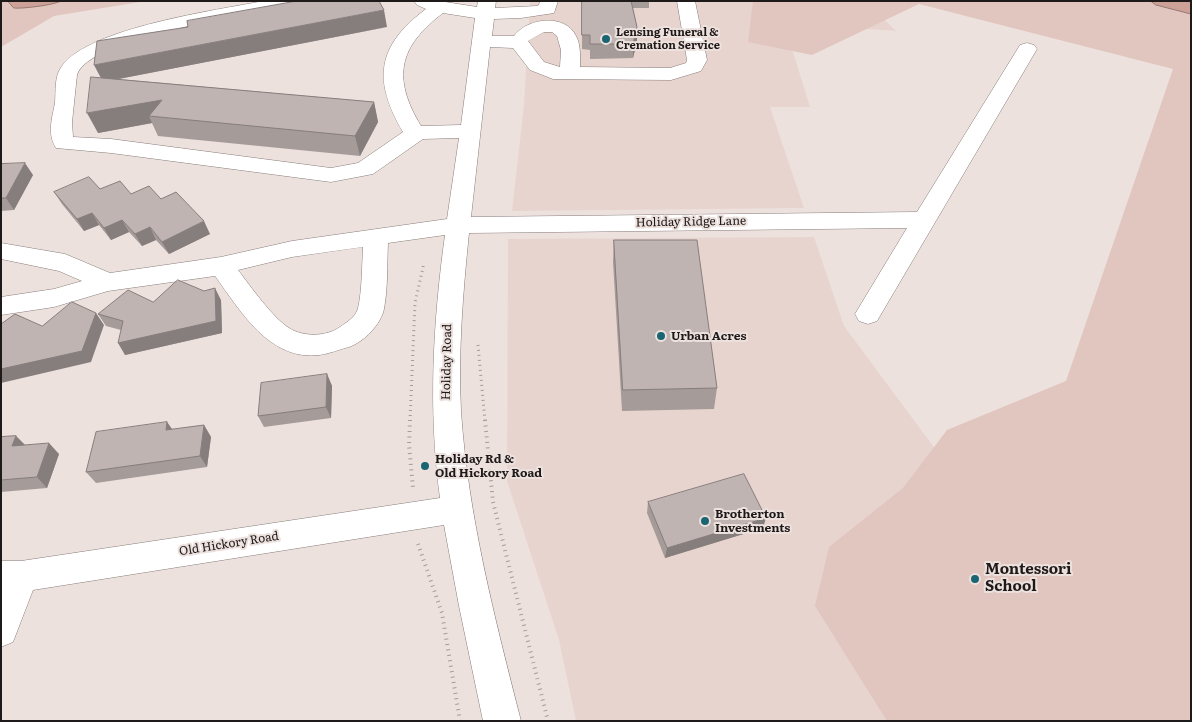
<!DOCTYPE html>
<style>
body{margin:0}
#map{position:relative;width:1192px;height:722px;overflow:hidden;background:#ede1de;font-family:Literata,serif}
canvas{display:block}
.frame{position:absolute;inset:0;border:2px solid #1e1a19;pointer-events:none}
</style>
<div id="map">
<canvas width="1192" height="722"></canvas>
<div class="frame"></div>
</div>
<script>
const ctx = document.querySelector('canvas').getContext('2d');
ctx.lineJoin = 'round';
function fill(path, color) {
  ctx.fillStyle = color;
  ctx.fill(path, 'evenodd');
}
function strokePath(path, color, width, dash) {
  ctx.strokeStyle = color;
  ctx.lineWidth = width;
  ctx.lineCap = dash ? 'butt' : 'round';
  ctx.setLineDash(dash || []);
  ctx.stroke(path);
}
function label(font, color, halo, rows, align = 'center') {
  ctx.font = font + ' Literata,serif';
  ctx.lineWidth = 4;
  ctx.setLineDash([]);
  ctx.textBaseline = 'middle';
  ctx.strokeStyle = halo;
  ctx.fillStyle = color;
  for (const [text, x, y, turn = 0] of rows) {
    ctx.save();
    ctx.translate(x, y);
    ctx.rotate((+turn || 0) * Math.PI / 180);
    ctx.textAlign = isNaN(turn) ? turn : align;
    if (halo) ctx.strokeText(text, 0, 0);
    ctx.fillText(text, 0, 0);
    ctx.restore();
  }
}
const built = new Path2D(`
 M530 1H865L896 31 784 23 810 107H770L804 208 512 211 524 105Z
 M814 237 844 326 982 512 1191 721H576L559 640 507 481 508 239Z`);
const green = new Path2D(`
 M1 1H146L54 16 1 47Z
 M753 1H1191V721H887L815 606 829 547 903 488 947 430 1066 381 1173 69 919 4 812 55 748 42Z`);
const water = new Path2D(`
 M8 1H61C54 5 22 9 14 8Z
 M1151 1H1191V14L1156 5Z`);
const pathFar1 = new Path2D(`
 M478 345 485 421
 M410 421 415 303 424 263`);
const path = new Path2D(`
 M410 420 409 445 413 488
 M485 420 493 502 548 721
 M418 544 442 613 460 721`);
const minor = new Path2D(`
 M264 1H303L300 5 294 6C256 13 87 38 77 75L72 122 73 137 111 139 331 168 358 163 403 132C373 81 376 46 426 9L417 5 414 1H439L477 7 478 1H496L495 8 537 6 539 5 540 1H558L554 13 521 18 494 19 492 36H514C527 18 565 13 576 36 581 45 580 57 580 67L670 68 686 63 687 60 677 1H695L707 60 701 71 671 80 553 79 530 70 513 48 490 47 471 217 917 212 1020 45 1027 43 1034 45 1037 49 877 321 868 324 859 321 855 314 907 228 469 233C463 292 458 352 461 411 468 516 495 619 521 721H483L459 606 444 525 33 590 13 642 1 647V561H21L440 498C428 410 433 322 445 235L388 243C387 264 388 288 384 309 381 324 364 342 349 347 340 349 329 354 319 355 269 361 240 310 215 276L108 291 54 307 1 315V297L54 289 82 281 59 271 1 259V243L65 254 110 273 221 257 292 241 447 219 459 138 423 139 373 174 331 182 111 153 56 148C47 134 52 118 55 103 56 91 54 76 62 66 89 28 217 10 264 1ZM443 13 475 18 461 125 421 126C392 78 398 47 443 13ZM544 32H552L557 36 561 50 560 67 544 62 528 41ZM363 247C362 264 362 292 358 308 356 317 347 322 340 327 326 337 303 337 289 328 272 317 251 287 238 270L292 257Z`);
const wall = new Path2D(`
 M582 1H649V8H633L637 27V41L633 58 590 59V50L582 49Z
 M387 27 118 79 374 102 378 122 360 156 158 136 152 123 98 133 100 78Z
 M1 164 33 175 14 210 1 211Z
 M100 189 161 199 210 234 169 254 156 240 142 246 129 232 111 240 99 225 84 231 62 204 54 192Z
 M614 240 717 388 714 409 622 411 613 262Z
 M221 300 222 333 125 355 121 330 106 326 98 314 153 302Z
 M327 374 332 386 331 418 264 427 258 416Z
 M167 422 172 430 204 425 211 437 207 467 96 483 86 472Z
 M16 436 25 445 59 454 47 488 1 492V437Z
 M648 502 763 528 665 558 647 513Z`);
const shadedWall = new Path2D(`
 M384 10 387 27 103 82 94 65Z
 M637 27V41L633 58V44Z
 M162 100 149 116 152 123 98 133 87 113Z
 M374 102 378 122 360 156 355 136Z
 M25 163 33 175 14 210 6 198Z
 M92 213 99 225 84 231 77 219Z
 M122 220 129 232 111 240 104 228Z
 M204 221 210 234 169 254 162 242Z
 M150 227 156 240 142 246 135 234Z
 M215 288 221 300 222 333 125 355 118 343Z
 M96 313 104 325 91 362 1 383V369Z
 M327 374 332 386 331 418 326 407Z
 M167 422 175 433 166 430Z
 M204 425 211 437 207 467 200 456Z
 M16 436 27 447 12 446Z
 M49 443 59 454 47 488 37 477Z
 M766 518 763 528 665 558 667 548Z`);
const building = new Path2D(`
 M297 1H379L384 10 94 65 97 41 188 27 187 21Z
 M582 1H631L637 27 633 44H590V35H582Z
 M91 77 374 102 355 136 149 116 162 100 87 113Z
 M25 163 6 198H1V164Z
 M89 177 100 189 120 181 131 194 149 186 161 199 176 192 204 221 162 242 150 227 135 234 122 220 104 228 92 213 77 219 54 192Z
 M614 240H697L717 388 623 390Z
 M178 280 204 291 215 288 216 321 118 343 123 321 98 314 128 290 153 302Z
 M72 302 96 313 82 351 1 369V324L15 314 42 326Z
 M327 374 326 407 258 416 261 383Z
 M167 422 166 430 204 425 200 456 86 472 96 432Z
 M16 436 12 446 49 443 37 477 1 480V437Z
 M744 474 766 518 667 548 648 502Z`);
const markers = [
 [606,39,5,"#1b6471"],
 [661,336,5,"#1b6471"],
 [425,466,5,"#1b6471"],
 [705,521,5,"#1b6471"],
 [975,579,5,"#1b6471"]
];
const farPoinames = [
 ["Lensing Funeral &",616,33],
 ["Cremation Service",616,46]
];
const streetNames = [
 ["Holiday Ridge Lane",691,222,-1],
 ["Holiday Road",447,362,-89],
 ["Old Hickory Road",229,544,-9]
];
const poiNames = [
 ["Urban Acres",671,336],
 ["Holiday Rd &",435,459],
 ["Old Hickory Road",435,473],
 ["Brotherton",715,514],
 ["Investments",715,528]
];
const nearPoinames = [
 ["Montessori",985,570],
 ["School",985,587]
];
fill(built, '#e8d4cf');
fill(green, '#e1c5bf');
fill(water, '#cda197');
strokePath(water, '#987871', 1);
strokePath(minor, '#877d7a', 1);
strokePath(pathFar1, '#a59b99', 3, [1, 4]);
strokePath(path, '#a59b99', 4, [1, 4.5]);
fill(minor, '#fff');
fill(wall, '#a59b99');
fill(shadedWall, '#867e7d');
fill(building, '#c0b4b2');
strokePath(building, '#867e7d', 1);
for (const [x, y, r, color] of markers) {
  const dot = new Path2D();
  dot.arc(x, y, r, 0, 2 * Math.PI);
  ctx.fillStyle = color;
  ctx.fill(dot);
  strokePath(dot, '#ede1de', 2);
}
label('bold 11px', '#1e1a19', '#ede1de', farPoinames, 'left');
label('12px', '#1e1a19', '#ede1de', streetNames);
label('bold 12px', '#1e1a19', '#ede1de', poiNames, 'left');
label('bold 15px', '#1e1a19', '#ede1de', nearPoinames, 'left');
</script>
